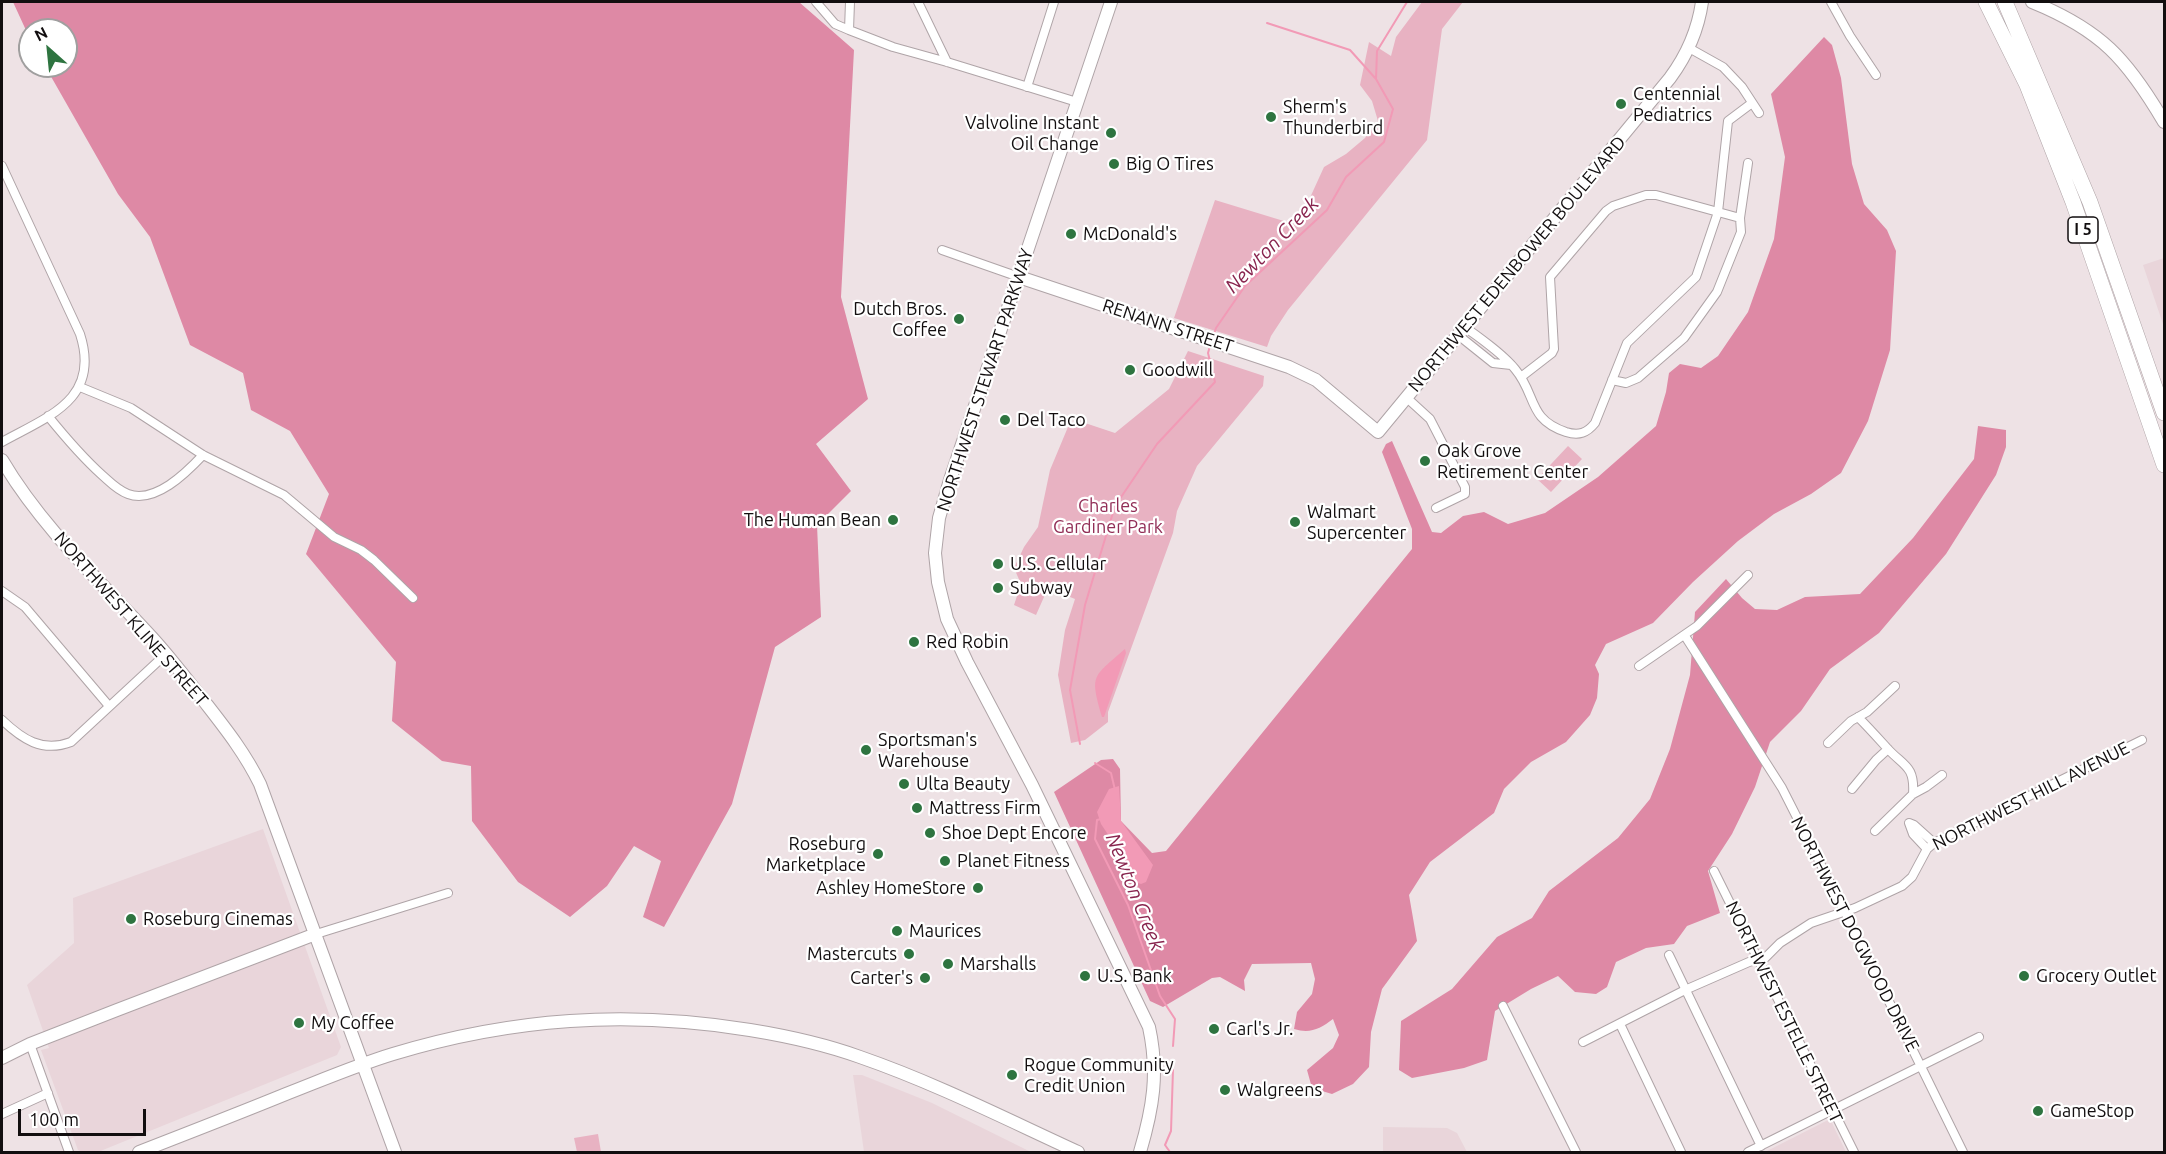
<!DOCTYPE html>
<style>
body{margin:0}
#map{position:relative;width:2166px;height:1154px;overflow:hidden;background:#eee2e5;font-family:Ubuntu,sans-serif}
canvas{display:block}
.frame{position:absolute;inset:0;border:3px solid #120e0f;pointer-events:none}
.north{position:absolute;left:18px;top:18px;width:60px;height:60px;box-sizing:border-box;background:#fff;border:2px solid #a09f9f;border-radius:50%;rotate:333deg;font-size:16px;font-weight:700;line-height:24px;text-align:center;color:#120e0f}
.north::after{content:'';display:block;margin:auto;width:21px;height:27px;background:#2e7440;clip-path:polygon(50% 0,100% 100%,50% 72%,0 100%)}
.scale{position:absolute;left:18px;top:1109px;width:128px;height:27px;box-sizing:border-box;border:3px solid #120e0f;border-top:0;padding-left:8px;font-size:18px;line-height:21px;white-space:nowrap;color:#120e0f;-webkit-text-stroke:4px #fff;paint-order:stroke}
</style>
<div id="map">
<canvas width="2166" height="1154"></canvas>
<div class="frame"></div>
<div class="north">N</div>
<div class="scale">100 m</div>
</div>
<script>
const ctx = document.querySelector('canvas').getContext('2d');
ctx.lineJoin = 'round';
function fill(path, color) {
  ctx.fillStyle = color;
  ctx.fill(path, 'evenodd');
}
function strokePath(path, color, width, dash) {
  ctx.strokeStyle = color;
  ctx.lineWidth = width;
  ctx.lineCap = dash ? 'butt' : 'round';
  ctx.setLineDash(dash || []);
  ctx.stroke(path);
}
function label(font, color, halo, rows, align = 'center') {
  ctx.font = font + ' Ubuntu,sans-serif';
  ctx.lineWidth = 4.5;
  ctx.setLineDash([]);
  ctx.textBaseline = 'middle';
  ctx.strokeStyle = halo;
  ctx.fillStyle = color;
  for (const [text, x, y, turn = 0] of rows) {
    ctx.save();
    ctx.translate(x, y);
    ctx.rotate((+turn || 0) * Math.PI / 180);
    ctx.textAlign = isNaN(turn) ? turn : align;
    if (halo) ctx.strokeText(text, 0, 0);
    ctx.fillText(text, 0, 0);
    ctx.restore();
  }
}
const built = new Path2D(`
 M2164 258V327L2143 265Z
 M263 829 341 1047 337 1055 98 1152H82L78 1150 41 1050 49 1048 27 985 74 943 73 898Z
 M853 1075H862L932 1103 1031 1152H864Z
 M1830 1119 1846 1152H1765Z
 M1383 1127 1447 1128 1457 1133 1467 1152H1383Z`);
const green = new Path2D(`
 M1422 2H1463L1442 29 1427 140 1288 310 1271 336 1267 347 1174 318 1215 200 1287 222 1298 224 1324 167 1346 154 1365 138 1378 121 1372 101 1360 85 1369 42 1391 56 1396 37Z
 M1188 351 1264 376 1263 386 1197 466 1177 511 1173 533 1108 712V722L1085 740 1071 743 1058 675 1065 630 1075 599 1048 588 1036 615 1014 605 1021 584 1014 568 1024 547 1038 527 1050 470 1068 427 1082 422 1115 433 1169 389Z
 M1568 446 1582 459 1551 492 1537 479Z
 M598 1134 601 1152H577L574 1138Z`);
const forest = new Path2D(`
 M13 2H799L854 50 841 297 868 399 816 444 851 491 817 525 821 617 775 647 732 804 664 927 643 917 661 861 634 846 607 886 570 917 518 882 472 821 471 766 442 761 392 721 396 662 306 554 329 494 290 431 251 410 243 373 190 345 150 237 118 194 45 66H66V30H30V39Z
 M1824 37 1832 45 1841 78 1852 164 1864 204 1887 230 1896 251 1890 350 1868 421 1841 473 1811 494 1774 514 1738 541 1693 582 1653 623 1606 644 1595 665 1599 674 1597 698 1590 715 1566 742 1531 762 1504 789 1494 813 1430 862 1409 895 1417 941 1382 989 1371 1032 1369 1067 1353 1084 1332 1094 1312 1088 1307 1070 1333 1048 1339 1035 1333 1019C1320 1029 1310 1034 1294 1029L1297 1012 1312 994 1315 979 1311 963 1252 964 1244 980 1245 991 1220 977 1212 978 1163 1007 1150 1001 1054 792 1101 760 1113 759 1120 769 1121 821 1152 853 1166 851 1412 549V529L1382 452 1386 444 1392 441 1432 532 1441 533 1463 516 1484 512 1508 524 1545 513 1598 477 1656 426 1666 392 1669 373 1680 364 1701 368 1718 356 1748 312 1774 239 1785 157 1771 94Z
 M1978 426 2006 430V447L1996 475 1946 554 1879 633 1830 669 1801 711 1770 742 1755 787 1732 834 1708 871 1720 913 1687 926 1674 944 1646 948 1616 962 1607 987 1596 994 1575 992 1558 976 1531 989 1495 1011 1487 1060 1464 1068 1412 1078 1399 1070 1401 1021 1452 989 1497 937 1532 918 1549 891 1618 838 1650 799 1670 749 1690 675 1695 612 1726 579 1742 598 1755 609 1777 610 1805 597 1860 594 1913 538 1974 459Z`);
const water = new Path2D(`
 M1125 649 1126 653 1104 717H1102C1090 674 1092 678 1125 649Z
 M1119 786 1121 821 1153 865 1146 882 1141 884 1124 878 1109 836 1101 824 1097 812 1109 789Z`);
const stream = new Path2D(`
 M1267 23 1350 50 1376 79
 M1213 337 1216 328 1245 286 1327 210 1346 177 1384 142 1393 109 1376 79 1377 51 1407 2
 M1080 744 1070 690 1085 605 1115 506 1157 444 1215 382 1208 353 1210 346
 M1095 763 1111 773 1115 790
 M1101 819 1097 820 1095 839 1128 905 1160 996 1175 1019 1173 1046
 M1170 1152 1165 1145 1171 1131 1173 1070`);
const street = new Path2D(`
 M816 2 835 24 849 30
 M850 2 849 30 893 47 947 62 1077 102
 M918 2 947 62
 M1831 2 1850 36 1876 75
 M1689 48 1723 67 1742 87 1759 113
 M1027 87 1054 2
 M2 166 80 334C101 399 49 416 2 442
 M942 250 1019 277
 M1465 327C1482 340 1502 353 1515 369 1537 395 1527 419 1566 432 1579 436 1587 433 1595 423L1627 343 1696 277 1718 212 1728 121 1752 103
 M1458 335 1493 363 1511 365
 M1521 377 1552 353 1554 349 1550 277 1606 211 1613 206 1646 195H1656L1740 218
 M1612 380 1626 383 1638 378 1684 338 1717 292 1741 232 1740 218 1748 163
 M80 387 131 408 203 455 284 495 334 537 361 550 374 560 413 598
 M1407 398 1430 419 1465 487V494L1436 508
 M48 416C65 437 82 457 102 475 110 482 117 490 128 494 155 504 186 473 203 455
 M2 591 25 607 109 706
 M1685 636 1782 788 1845 912 1963 1152
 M1639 666 1697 626 1748 575
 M1858 717C1868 727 1877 737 1887 748 1903 766 1915 765 1913 794
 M2 720C22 739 42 753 71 742L166 654
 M1828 743 1851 721 1867 712 1895 686
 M1852 789 1876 760 1888 749
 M1875 831 1913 794 1926 787 1942 775
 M1927 849 1913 834 1909 823 1914 825 1934 843
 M1714 871 1854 1152
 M313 935 448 893
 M1669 955 1761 1146
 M1503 1006 1576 1152
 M1620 1024 1681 1152
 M1583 1042 1685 990 1749 962 1765 958 1780 943 1811 923 1855 908 1902 886 1912 877 1927 849 1934 843 2142 740
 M30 1044 69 1152
 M2 1114 48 1093
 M1748 1152 1979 1037`);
const secondary = new Path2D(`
 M1111 2 950 480 939 518 935 553 938 582 947 619 967 662 1032 785 1149 1027C1159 1073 1153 1108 1140 1152
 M2032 2C2101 30 2127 59 2164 122
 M1019 277 1289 367 1316 380 1378 432 1670 78C1687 55 1698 30 1702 2
 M2 460C42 528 102 583 155 641 172 660 188 681 204 701 225 728 245 753 260 784L395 1152
 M2 1058 30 1044 117 1010 313 935
 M139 1152C188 1133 237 1114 286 1094 322 1080 357 1065 393 1054 512 1018 627 1010 750 1030 787 1036 824 1044 860 1057 935 1083 1006 1119 1078 1152`);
const highway = new Path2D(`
 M1986 2 2027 85 2073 202 2164 465
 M2005 2 2090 202 2164 413`);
const markers = [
 [1621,104,6,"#2e7440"],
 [1271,117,6,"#2e7440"],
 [1111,133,6,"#2e7440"],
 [1114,164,6,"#2e7440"],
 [1071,234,6,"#2e7440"],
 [959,319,6,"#2e7440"],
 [1130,370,6,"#2e7440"],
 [1005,420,6,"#2e7440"],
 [1425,461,6,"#2e7440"],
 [893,520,6,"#2e7440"],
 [1295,522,6,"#2e7440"],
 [998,564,6,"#2e7440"],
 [998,588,6,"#2e7440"],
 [914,642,6,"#2e7440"],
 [866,750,6,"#2e7440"],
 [904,784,6,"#2e7440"],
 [917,808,6,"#2e7440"],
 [930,833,6,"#2e7440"],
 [878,854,6,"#2e7440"],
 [945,861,6,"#2e7440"],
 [978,888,6,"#2e7440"],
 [131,919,6,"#2e7440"],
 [897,931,6,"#2e7440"],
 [909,954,6,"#2e7440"],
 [948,964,6,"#2e7440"],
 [1085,976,6,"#2e7440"],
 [2024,976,6,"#2e7440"],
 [925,978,6,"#2e7440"],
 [299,1023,6,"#2e7440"],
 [1214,1029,6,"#2e7440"],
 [1012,1075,6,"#2e7440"],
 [1225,1090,6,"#2e7440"],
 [2038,1111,6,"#2e7440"]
];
const shields = [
 [2083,230,30]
];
const shieldNames = [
 ["I 5",2083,230]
];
const poiNames = [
 ["Centennial",1633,94],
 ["Pediatrics",1633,115],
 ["Sherm's",1283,107],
 ["Thunderbird",1283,128],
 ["Valvoline Instant",1099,123,"right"],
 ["Oil Change",1099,144,"right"],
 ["Big O Tires",1126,164],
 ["McDonald's",1083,234],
 ["Dutch Bros.",947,309,"right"],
 ["Coffee",947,330,"right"],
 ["Goodwill",1142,370],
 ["Del Taco",1017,420],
 ["Oak Grove",1437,451],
 ["Retirement Center",1437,472],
 ["Walmart",1307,512],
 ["Supercenter",1307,533],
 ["The Human Bean",881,520,"right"],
 ["U.S. Cellular",1010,564],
 ["Subway",1010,588],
 ["Red Robin",926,642],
 ["Sportsman's",878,740],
 ["Warehouse",878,761],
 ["Ulta Beauty",916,784],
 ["Mattress Firm",929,808],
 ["Shoe Dept Encore",942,833],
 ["Roseburg",866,844,"right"],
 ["Marketplace",866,865,"right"],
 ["Planet Fitness",957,861],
 ["Ashley HomeStore",966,888,"right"],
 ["Roseburg Cinemas",143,919],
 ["Maurices",909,931],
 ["Mastercuts",897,954,"right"],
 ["Marshalls",960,964],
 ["U.S. Bank",1097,976],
 ["Grocery Outlet",2036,976],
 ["Carter's",913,978,"right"],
 ["My Coffee",311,1023],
 ["Carl's Jr.",1226,1029],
 ["Rogue Community",1024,1065],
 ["Credit Union",1024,1086],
 ["Walgreens",1237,1090],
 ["GameStop",2050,1111]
];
const streetNames = [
 ["NORTHWEST EDENBOWER BOULEVARD",1517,264,-50],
 ["RENANN STREET",1168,326,18],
 ["NORTHWEST STEWART PARKWAY",985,380,-72],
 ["NORTHWEST KLINE STREET",131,619,49],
 ["NORTHWEST HILL AVENUE",2031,796,-27],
 ["NORTHWEST DOGWOOD DRIVE",1855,934,63],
 ["NORTHWEST ESTELLE STREET",1784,1012,64]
];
const parkNames = [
 ["Charles",1108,506],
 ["Gardiner Park",1108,527]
];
const waterNames = [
 ["Newton Creek",1272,245,-46],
 ["Newton Creek",1135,892,68]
];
fill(built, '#e9d5da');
fill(green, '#e8b2c2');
fill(forest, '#de89a5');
fill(water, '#f29ab6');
strokePath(stream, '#f29ab6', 2);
strokePath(street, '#afa4a7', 10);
strokePath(secondary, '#afa4a7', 14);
strokePath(highway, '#afa4a7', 16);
strokePath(street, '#fff', 8);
strokePath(secondary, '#fff', 12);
strokePath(highway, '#fff', 15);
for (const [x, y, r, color] of markers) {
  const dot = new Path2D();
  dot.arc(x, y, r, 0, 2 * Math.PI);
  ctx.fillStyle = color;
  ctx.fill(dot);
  strokePath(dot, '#fff', 2);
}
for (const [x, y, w] of shields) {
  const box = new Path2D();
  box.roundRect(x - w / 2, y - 13, w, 26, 4.5);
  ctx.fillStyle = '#fff';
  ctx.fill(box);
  strokePath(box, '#120e0f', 1.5);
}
label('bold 16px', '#120e0f', null, shieldNames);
label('18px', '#120e0f', '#fff', poiNames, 'left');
label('18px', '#120e0f', '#fff', streetNames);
label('18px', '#912d56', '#fff', parkNames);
label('italic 20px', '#88244e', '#fff', waterNames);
</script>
